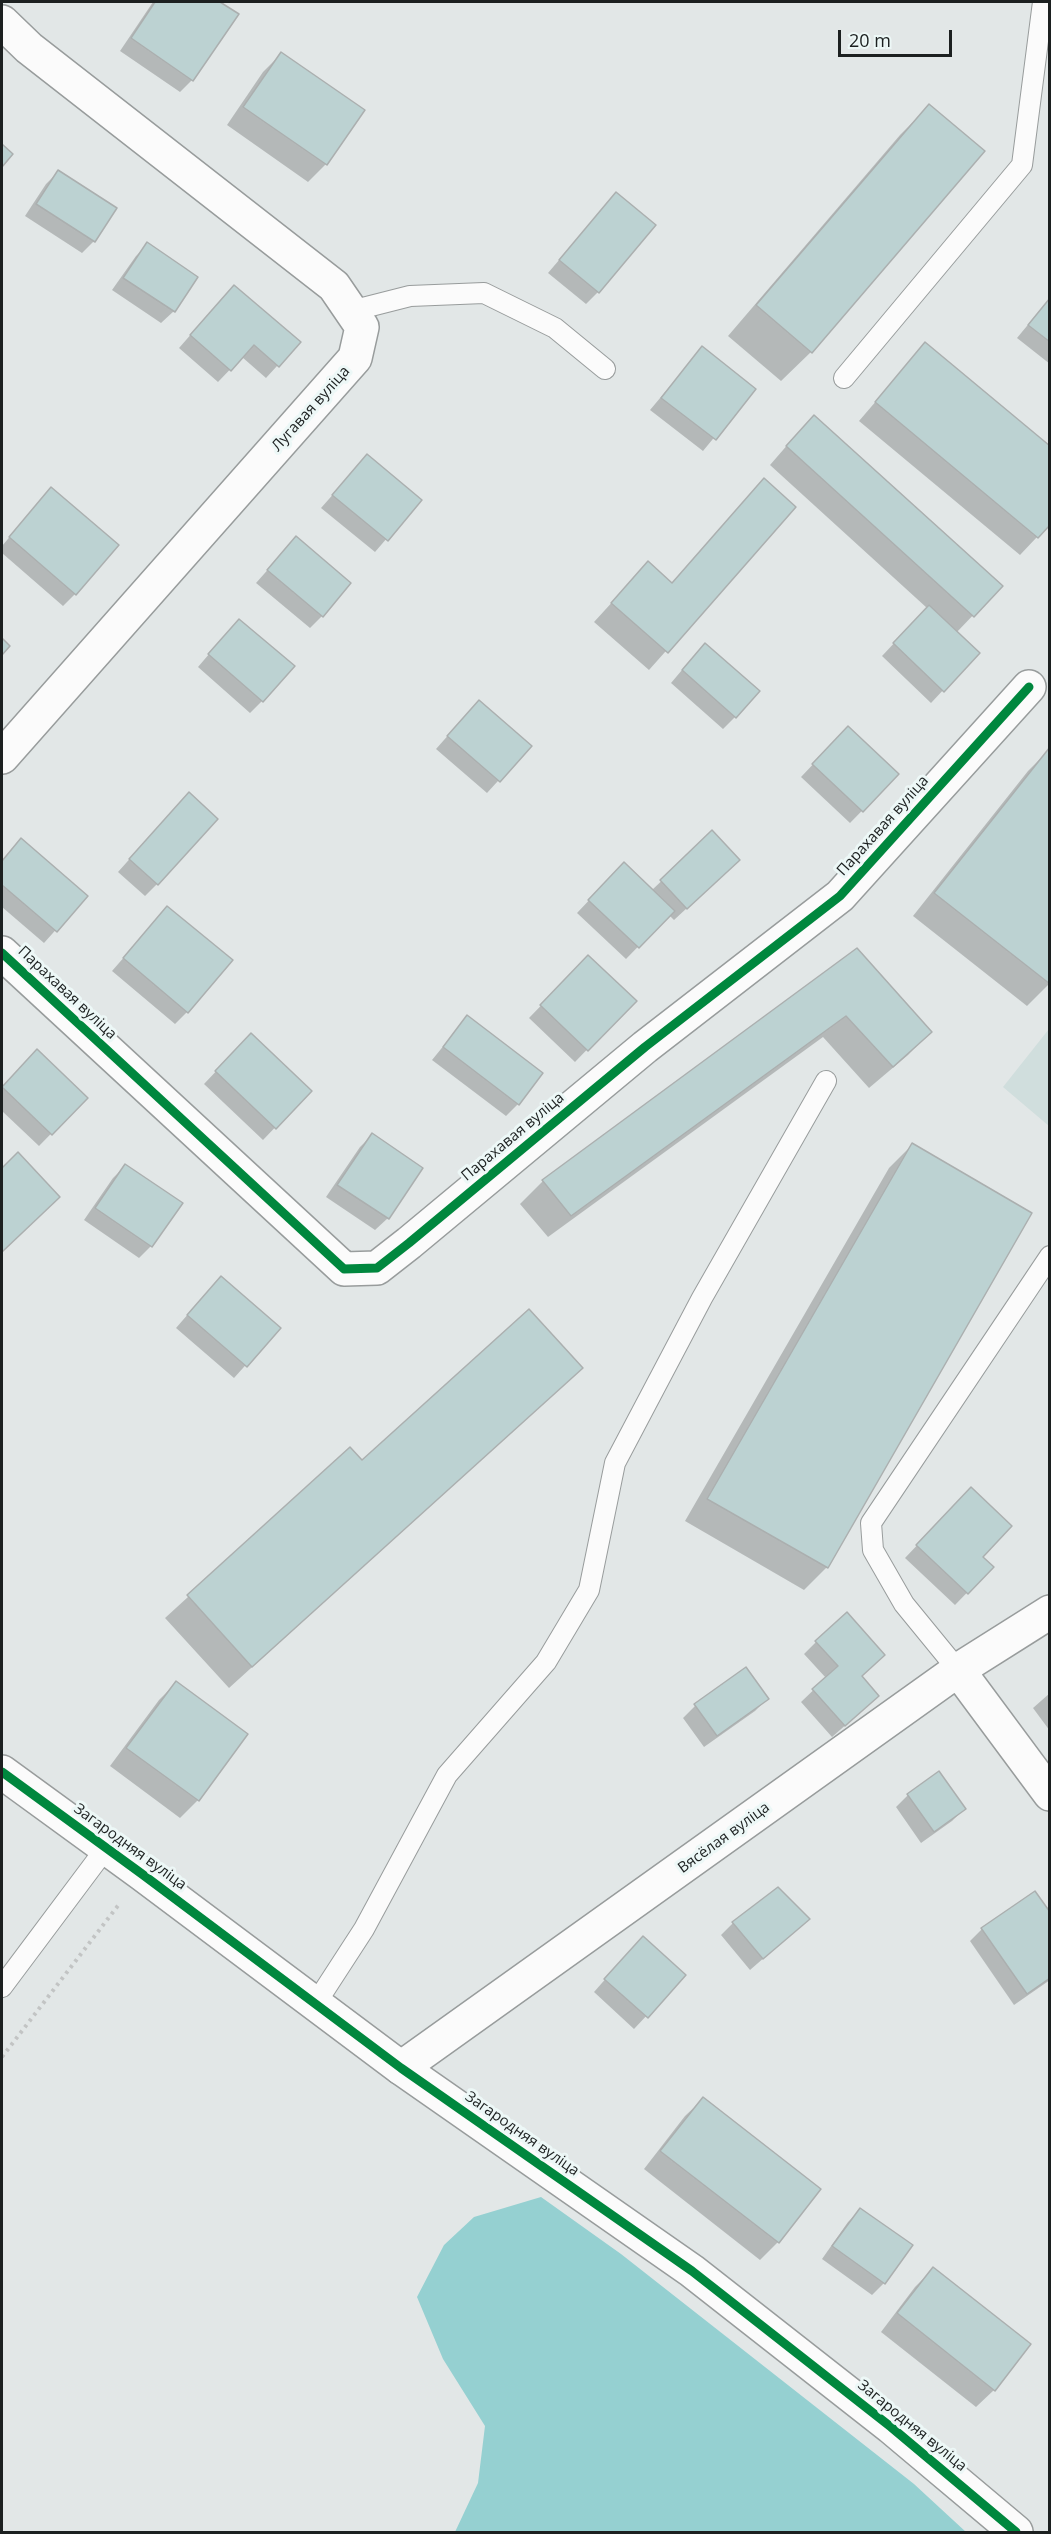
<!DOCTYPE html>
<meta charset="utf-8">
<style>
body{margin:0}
#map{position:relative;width:1051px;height:2534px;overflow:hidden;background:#e2e7e7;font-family:"Open Sans",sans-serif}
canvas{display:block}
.frame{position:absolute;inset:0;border:3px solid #1c2020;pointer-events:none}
.scale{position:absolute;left:838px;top:30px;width:114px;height:27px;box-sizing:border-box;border:3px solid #1c2020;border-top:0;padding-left:8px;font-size:18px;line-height:21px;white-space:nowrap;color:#1c2020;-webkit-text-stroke:4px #edf8f7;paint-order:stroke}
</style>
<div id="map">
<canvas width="1051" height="2534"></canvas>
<div class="frame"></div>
<div class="scale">20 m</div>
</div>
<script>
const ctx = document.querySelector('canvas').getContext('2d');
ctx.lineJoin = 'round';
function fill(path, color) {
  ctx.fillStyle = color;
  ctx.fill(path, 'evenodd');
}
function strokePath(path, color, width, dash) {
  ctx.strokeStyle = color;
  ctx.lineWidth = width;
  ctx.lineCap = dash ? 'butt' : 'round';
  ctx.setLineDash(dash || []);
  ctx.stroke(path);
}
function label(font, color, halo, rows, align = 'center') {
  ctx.font = font + ' "Open Sans",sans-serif';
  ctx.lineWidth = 6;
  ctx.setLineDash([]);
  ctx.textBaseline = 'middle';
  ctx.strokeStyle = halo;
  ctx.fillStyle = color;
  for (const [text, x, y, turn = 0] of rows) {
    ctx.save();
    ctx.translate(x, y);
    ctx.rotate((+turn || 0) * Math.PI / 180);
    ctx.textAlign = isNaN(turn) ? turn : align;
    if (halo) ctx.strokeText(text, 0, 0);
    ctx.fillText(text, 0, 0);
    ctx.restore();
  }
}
const built = new Path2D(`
 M1049 1029V1126L1003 1087Z`);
const forest = new Path2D(`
 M541 2197 621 2254 914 2484 966 2532H455L478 2483 485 2426 443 2359 417 2297 444 2245 474 2217Z`);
const shadow = new Path2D(`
 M153 2H217L237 15 192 80 180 92 120 51Z
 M281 54 326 164 308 182 227 125 263 72Z
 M929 106 811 352 781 381 728 336 900 135Z
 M58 172 94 241 82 253 25 216 46 184Z
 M605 206 598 292 586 304 548 273Z
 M148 244 174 311 161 323 112 290 136 256Z
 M1050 298V364L1017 338Z
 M222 299 299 342 266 378 242 357 218 382 179 348Z
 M925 344 1037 537 1020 555 859 421Z
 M702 348 754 389 703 451 650 410Z
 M796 435 1001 586 956 633 978 653 931 703 882 656 927 608 770 465Z
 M367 456 420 500 375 552 321 508Z
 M764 480 794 507 649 670 594 622 648 563 671 584Z
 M40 501 75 594 63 606 2 553V546Z
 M296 538 322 616 310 628 256 583Z
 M227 633 262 701 250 713 198 667Z
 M693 657 735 717 723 729 671 683Z
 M467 714 529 747 487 793 436 749Z
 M836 740 897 775 850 823 801 777Z
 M1050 749V983L1027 1006 913 916 1028 771Z
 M177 806 157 884 145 896 118 872Z
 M712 833 726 872 674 920 669 915 626 959 577 913 612 876 652 890Z
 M21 840 86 896 44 943 2 907V861Z
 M167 908 187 1012 175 1024 112 971Z
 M856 950 930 1032 908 1055 869 1088 823 1037 548 1237 520 1204 543 1181Z
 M588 957 634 1001 575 1062 529 1018Z
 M467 1017 518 1104 506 1116 432 1060Z
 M239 1047 310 1091 263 1140 204 1084Z
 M37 1051 86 1098 39 1146 2 1111V1088Z
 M372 1135 388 1218 375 1230 326 1197 360 1147Z
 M912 1145 827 1567 804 1590 685 1521 889 1168Z
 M18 1155 46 1209 2 1251V1170Z
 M125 1166 151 1246 139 1258 84 1220 113 1178Z
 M209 1290 279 1328 234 1378 176 1328Z
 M558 1390 229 1688 165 1618 350 1449 361 1462Z
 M959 1501 981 1557 992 1567 955 1605 905 1558Z
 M816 1642 860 1677 865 1708 832 1737 801 1702 826 1678 804 1654Z
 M746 1670 767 1699 755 1711 704 1747 683 1718 695 1706Z
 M176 1683 246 1734 198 1800 180 1818 110 1766 159 1700Z
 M1050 1693V1731L1033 1708Z
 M908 1795 964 1809 952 1821 921 1843 896 1807Z
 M778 1889 796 1930 750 1970 721 1935 733 1923Z
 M1050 1915V1980L1014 2005 970 1941 982 1929Z
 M631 1950 684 1976 634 2029 594 1992Z
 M703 2099 819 2190 778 2242 760 2260 644 2169 685 2116Z
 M860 2210 911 2246 884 2283 872 2295 822 2259 848 2222Z
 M933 2269 994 2390 976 2407 881 2332 915 2287Z`);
const building = new Path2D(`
 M155 2H220L239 14 193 81 131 38Z
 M281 52 365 110 327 165 243 107Z
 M929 104 985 151 812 353 756 305Z
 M2 144 13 154 2 167Z
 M58 170 117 208 95 242 36 204Z
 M616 192 656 225 599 293 559 260Z
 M147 242 198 277 175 312 123 278Z
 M234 285 301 342 279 367 254 345 231 371 190 335Z
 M1050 298V342L1028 325Z
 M925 342 1050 446V525L1038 538 875 402Z
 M702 346 756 389 716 440 661 398Z
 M814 415 1003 586 974 617 786 446Z
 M367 454 422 500 388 541 332 495Z
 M764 478 796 507 668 653 611 603 648 561 672 583Z
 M51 487 119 545 76 595 9 537Z
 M296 536 351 583 323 617 267 570Z
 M929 605 980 653 944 692 893 643Z
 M239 619 295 666 263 702 208 654Z
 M2 638 10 646 2 655Z
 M705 643 760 691 736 718 682 670Z
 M479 700 532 746 500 782 447 736Z
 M848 726 899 774 863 812 812 764Z
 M1050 747V984L934 893Z
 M189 792 218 819 158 885 129 859Z
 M712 830 740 860 687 909 660 880Z
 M21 838 88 896 57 932 2 885V861Z
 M624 862 675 911 639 948 588 900Z
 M167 906 233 960 188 1013 123 958Z
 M857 948 932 1032 893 1067 846 1016 571 1216 542 1180Z
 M588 955 637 1001 588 1051 540 1005Z
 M467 1015 543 1073 519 1105 443 1047Z
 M251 1033 312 1091 276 1129 215 1071Z
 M37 1049 88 1098 52 1135 2 1087Z
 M372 1133 423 1168 389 1219 337 1185Z
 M912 1143 1032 1213 828 1568 707 1499Z
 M18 1152 60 1197 2 1252V1168Z
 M125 1164 183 1203 152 1247 95 1208Z
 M221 1276 281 1328 247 1367 187 1315Z
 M529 1309 583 1368 252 1667 187 1595 350 1447 362 1460Z
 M971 1487 1012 1526 983 1557 994 1567 968 1594 916 1545Z
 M847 1612 885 1655 862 1676 879 1696 845 1726 812 1689 838 1666 815 1641Z
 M746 1667 769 1699 717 1736 694 1704Z
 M176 1681 248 1734 199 1801 126 1748Z
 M939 1771 966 1809 934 1832 907 1794Z
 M778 1887 810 1919 763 1959 732 1922Z
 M1035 1891 1050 1912V1978L1027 1994 981 1928Z
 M643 1936 686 1975 648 2018 604 1979Z
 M703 2097 821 2189 779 2243 660 2151Z
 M860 2208 913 2245 885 2284 832 2246Z
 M933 2267 1031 2344 995 2391 897 2313Z`);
const path = new Path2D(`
 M2 2057 120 1903`);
const service = new Path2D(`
 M351 311 410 296 484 293 555 328 605 369
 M844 378 1022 165 1043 2
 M958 1670 904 1604 873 1550 871 1523 1050 1256
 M2 1987 106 1848
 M316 2003 364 1929 447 1775 546 1662 589 1590 615 1463 702 1298 826 1081`);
const minor = new Path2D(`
 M2 22 29 48 334 286 362 327 355 358 2 757
 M2 953 344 1269 377 1268 409 1243 645 1047 840 896 1029 687
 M958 1670 1050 1794
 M401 2068 958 1670 1050 1612`);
const tertiary = new Path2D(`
 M2 1772 142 1874 401 2068 692 2271 891 2427 1016 2532`);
const cycleway = new Path2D(`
 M2 953 344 1269 377 1268 409 1243 645 1047 840 896 1029 687
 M2 1772 142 1874 401 2068 692 2271 891 2427 1016 2532`);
const streetNames = [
 ["Лугавая вуліца",311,409,-48],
 ["Парахавая вуліца",883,826,-48],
 ["Парахавая вуліца",67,993,43],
 ["Парахавая вуліца",513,1137,-40],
 ["Вясёлая вуліца",724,1838,-36],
 ["Загародняя вуліца",130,1847,36],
 ["Загародняя вуліца",522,2134,35],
 ["Загародняя вуліца",912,2426,39]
];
fill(built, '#d0dedd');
fill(forest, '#95d0d1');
fill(shadow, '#0003');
fill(building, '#bcd2d2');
strokePath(building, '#abafaf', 1.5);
strokePath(service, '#989c9c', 22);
strokePath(minor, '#989c9c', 36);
strokePath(tertiary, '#989c9c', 36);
strokePath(path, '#c2c4c4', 4, [3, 4.5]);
strokePath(service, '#fbfbfb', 20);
strokePath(minor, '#fbfbfb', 33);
strokePath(tertiary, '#fbfbfb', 33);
strokePath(cycleway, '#00873e', 9);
label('15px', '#1c2020', '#edf8f7', streetNames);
</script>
